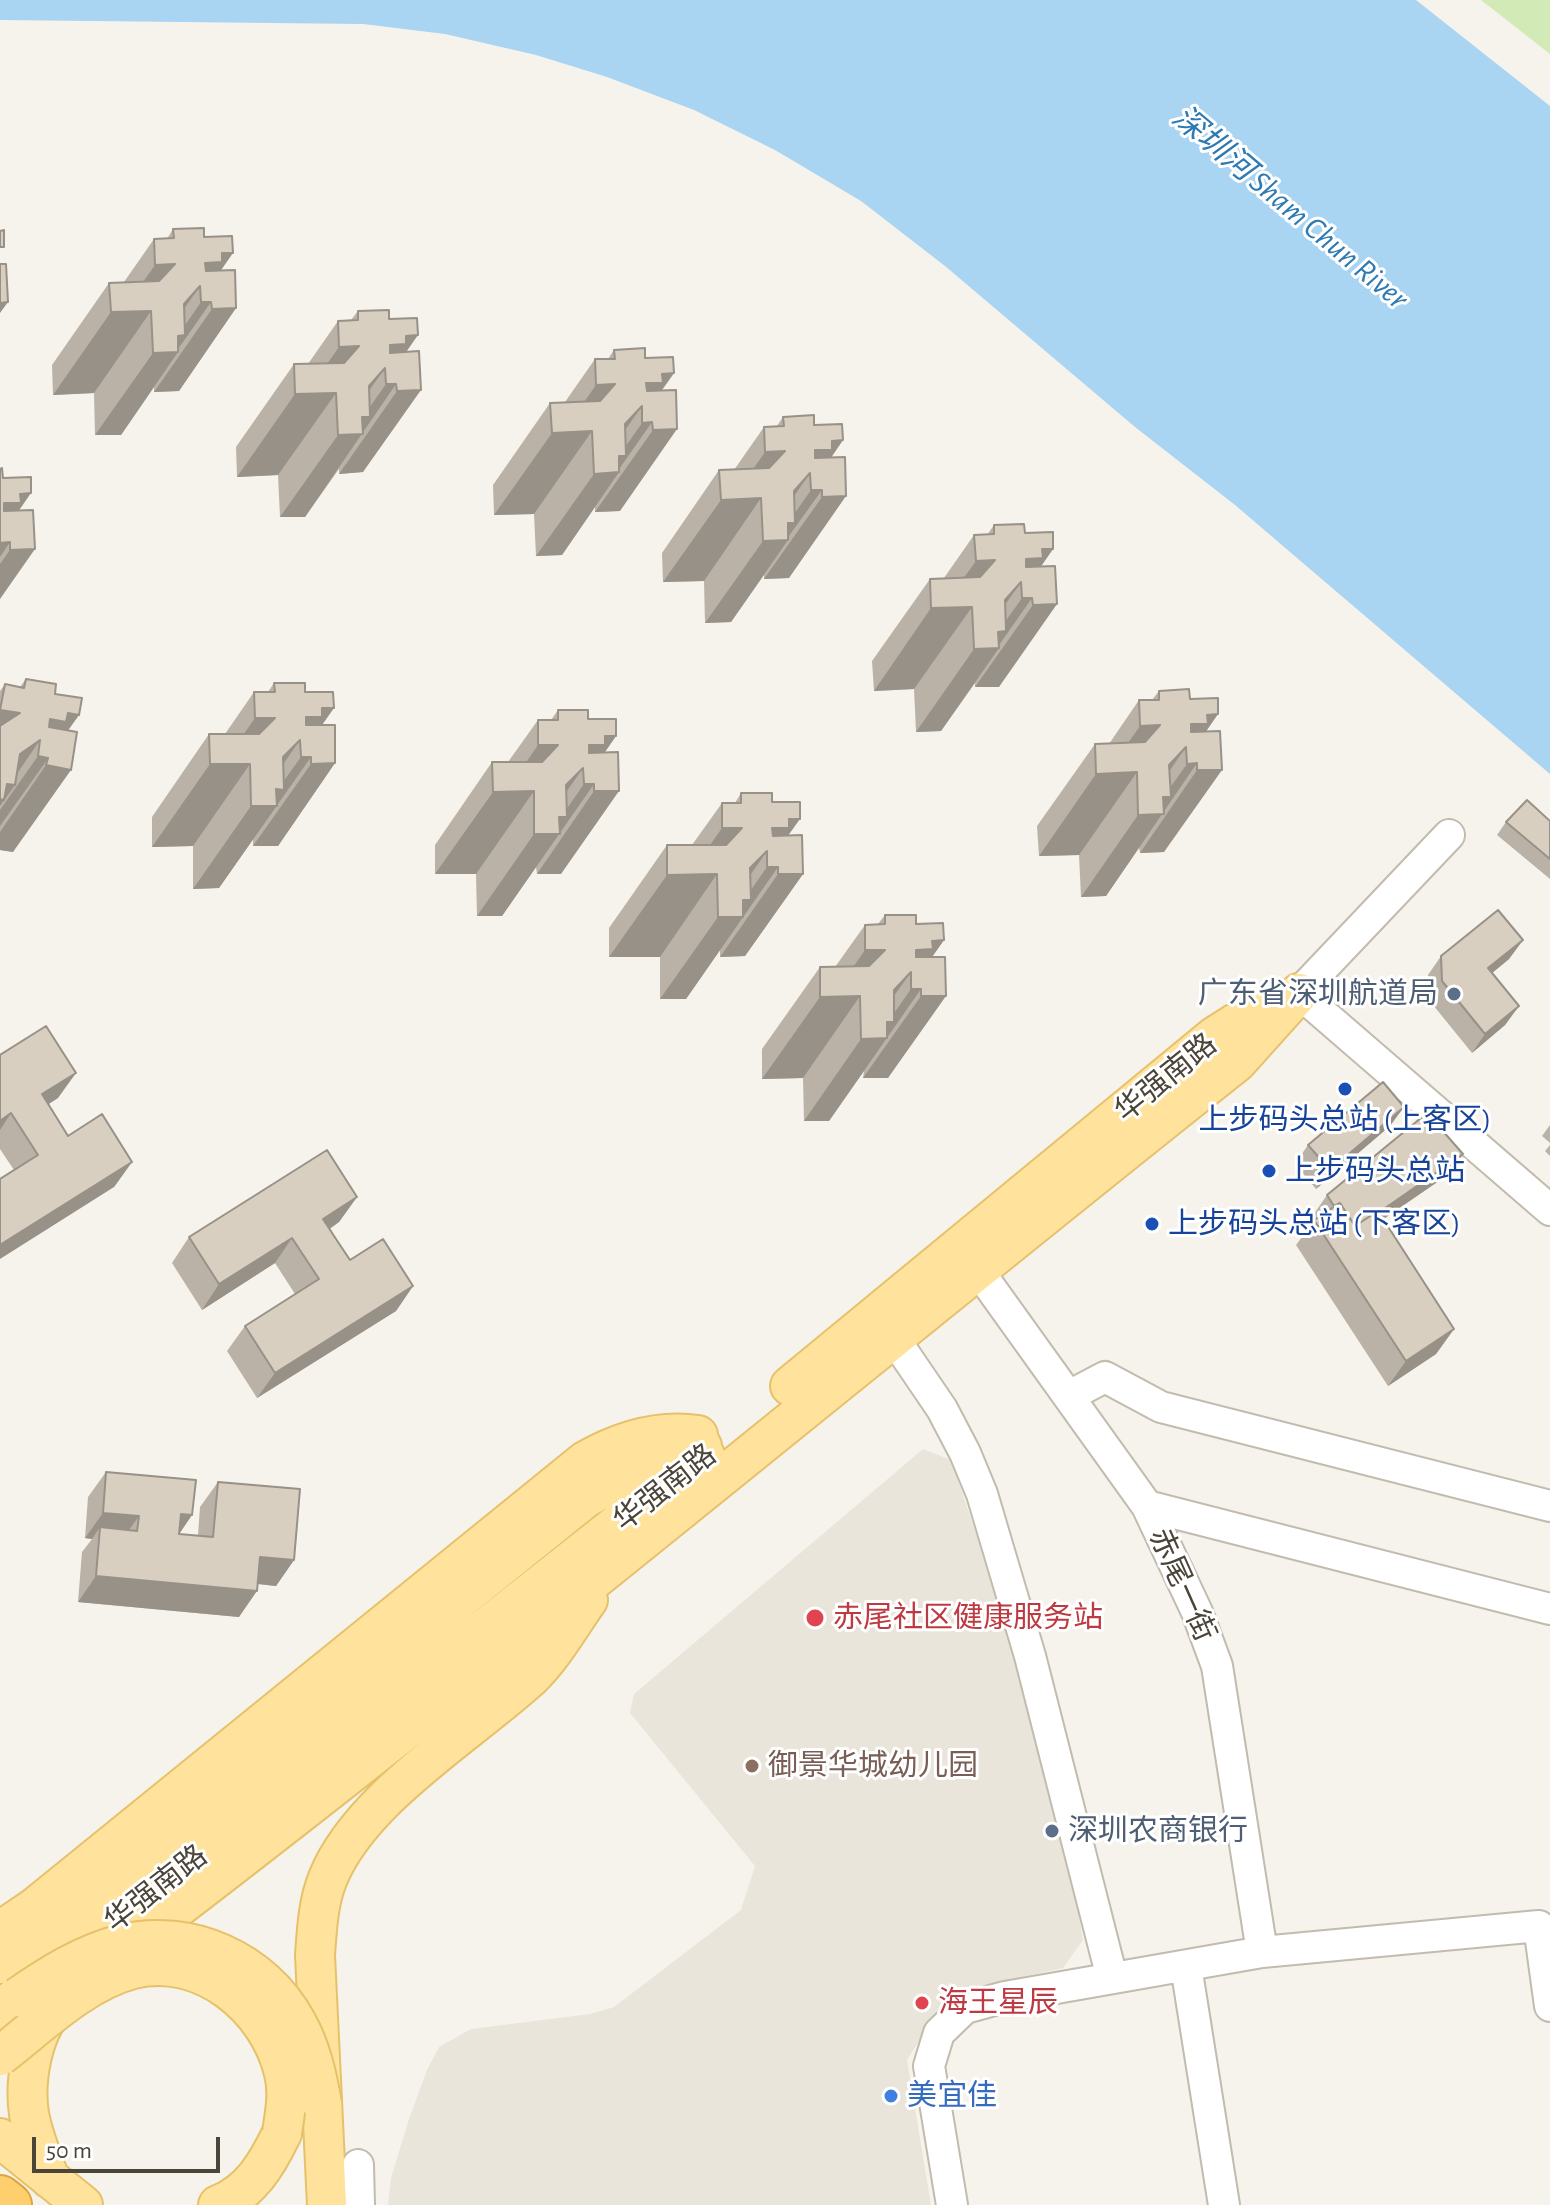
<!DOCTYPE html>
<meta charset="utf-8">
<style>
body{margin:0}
#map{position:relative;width:1550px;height:2205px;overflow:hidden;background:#f6f3ec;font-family:"Alegreya Sans",sans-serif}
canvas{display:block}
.scale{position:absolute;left:32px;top:2137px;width:188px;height:36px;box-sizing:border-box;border:4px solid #4b4439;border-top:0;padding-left:10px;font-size:24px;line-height:28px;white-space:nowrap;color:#4b4439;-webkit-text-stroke:6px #fff;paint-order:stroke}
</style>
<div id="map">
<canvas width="1550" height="2205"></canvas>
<div class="scale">50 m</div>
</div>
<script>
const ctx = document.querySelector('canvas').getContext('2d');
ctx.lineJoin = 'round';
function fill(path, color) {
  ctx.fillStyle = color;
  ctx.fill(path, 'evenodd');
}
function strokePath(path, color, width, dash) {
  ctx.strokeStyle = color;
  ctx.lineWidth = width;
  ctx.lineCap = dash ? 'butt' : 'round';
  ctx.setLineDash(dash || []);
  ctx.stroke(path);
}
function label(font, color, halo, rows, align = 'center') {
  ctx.font = font + ' "Alegreya Sans","Noto Sans SC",sans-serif';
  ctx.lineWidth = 6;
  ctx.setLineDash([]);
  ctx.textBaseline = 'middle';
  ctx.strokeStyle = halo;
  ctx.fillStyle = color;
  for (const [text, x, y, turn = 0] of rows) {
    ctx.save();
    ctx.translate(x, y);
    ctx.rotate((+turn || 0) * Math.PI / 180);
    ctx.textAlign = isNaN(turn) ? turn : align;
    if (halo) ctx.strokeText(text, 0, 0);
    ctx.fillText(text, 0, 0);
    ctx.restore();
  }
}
const residential = new Path2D(`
 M923 1449 951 1460 984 1557 1045 1766 1070 1863 1083 1940 1063 1968 949 1993 907 2060 931 2205H388L391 2178 409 2119 427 2070 439 2047 471 2029 590 2014 614 2007 741 1910 755 1866 630 1713 634 1694Z`);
const green = new Path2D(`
 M1481 0H1550V54Z`);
const water = new Path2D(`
 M0 0H1416L1550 106V774L1235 505 1135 427 945 266 861 201 775 150 694 110 607 77 536 55 445 34 363 24 0 20Z`);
const minor = new Path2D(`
 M1449 835 1299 993 1550 1210
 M977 1269 1147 1506 1197 1612 1217 1666 1262 1952
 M893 1337 942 1409 965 1453 982 1494 1030 1656 1112 1978
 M1069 1396 1105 1377 1161 1407 1550 1506
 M1147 1506 1550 1609
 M1186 1966 1224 2205
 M358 2165 359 2205
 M952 2205 929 2066 939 2033 965 2008 1005 1997 1262 1952 1539 1926 1550 2006`);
const major = new Path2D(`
 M790 1386 1215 1036 1234 1024 1282 1001
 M0 1931 34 1908 585 1461C620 1441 657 1429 698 1435
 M120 1952C499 1664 864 1358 1237 1062L1299 993
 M0 1964 29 1946 586 1498 640 1468 702 1446
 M0 2010 705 1455
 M0 2138 83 2205
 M50 2179C42 2158 33 2136 29 2114 24 2081 32 2033 55 2008
 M218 2205C251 2192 267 2164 282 2133
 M327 2205 315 1955C317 1929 318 1902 328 1878 360 1799 467 1735 530 1678 553 1656 570 1625 588 1600`);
const highway = new Path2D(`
 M0 2198 9 2205`);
const majorBridge = new Path2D(`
 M18 1997C50 1975 83 1954 121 1944 190 1928 263 1960 297 2023 311 2048 317 2075 322 2104
 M0 2056C40 2025 83 1982 133 1969 202 1952 269 2008 284 2073 289 2093 285 2113 282 2133`);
const wall = new Path2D(`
 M173 229 204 237 221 270 236 308 179 391 154 392V387L121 435H95L94 393 53 395 52 365 109 283 124 282 154 239H167Z
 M358 311 406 352 419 351 363 472 339 474V469L305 517H280L278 475 237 477 236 447 294 364H308L338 321 351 320Z
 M614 350 645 358 674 373 662 390H676L620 511 595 512V507L562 555 536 556 534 514 494 515 493 485 550 403 565 402 595 359H608Z
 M783 417 814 425 843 440 831 458 845 457 789 578 764 579V575L731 622 705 623 704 581 663 582 662 553 719 470H734L764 427 777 426Z
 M0 469 3 478 19 511 0 599Z
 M994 525 1025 533 1053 549 1041 566H1055L999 687H975V683L941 731 916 732 914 689 874 691 872 661 930 579 944 578 974 535H987Z
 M26 679 55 694 79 715 68 730 13 852 0 850V691L5 684 20 687Z
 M274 683 305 692 322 725 335 763 278 846H253V839L219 888 193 889V846L152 847V817L209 734H225L254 692H268Z
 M1159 691 1190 699 1218 714 1206 731H1220L1164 852 1140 853 1139 848 1106 896 1081 897 1079 855 1039 856 1037 826 1095 744H1109L1139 700H1152Z
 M558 710 588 719 616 736 605 752H618L561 874H537L536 867 502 916H477L476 874H435V845L492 762H508L538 720H551Z
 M741 793 772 802 788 835 803 874 745 956 720 957V950L686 999H660V957H609V928L667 845H692L722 803H735Z
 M1550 821V879L1497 835 1506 822Z
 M885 915 916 924 944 940 932 957H945L888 1078H863L864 1071 829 1121H804L803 1078 762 1079V1049L820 967H835L865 925 878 924Z
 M1523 940 1509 959 1492 973 1519 1006 1505 1025 1472 1053 1429 1000 1428 975 1441 956Z
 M0 1055 58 1098 48 1104 68 1136 132 1162 114 1187 14 1170 0 1149Z
 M1550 1125V1143L1542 1136Z
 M1390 1126 1316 1189 1295 1164 1308 1145Z
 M1550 1145V1156L1545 1151Z
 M1463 1154 1449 1174 1383 1219 1454 1329 1436 1354 1388 1386 1296 1245 1316 1218 1314 1214 1327 1195Z
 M357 1197 339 1222 330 1229 350 1260 413 1286 396 1311 257 1398 227 1351 245 1326 295 1294 275 1263 202 1310 172 1263 189 1237Z
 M106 1472 192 1515 179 1534 198 1535 200 1507 218 1482 294 1560 276 1586 257 1584 239 1617 78 1602 82 1552 92 1539 85 1538 88 1497Z`);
const shadedWall = new Path2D(`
 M222 253H233L201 299 200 286 153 353H166L201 302H211L176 352H178L121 435H95L153 353 205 263Z
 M175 264 151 311 94 393 53 395 111 312H122L155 265Z
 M8 302 0 313V303Z
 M236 308 179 391 154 392 212 309Z
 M418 335 386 381 385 368 338 435H350L386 384H396L305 517H280L338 435 390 345 406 336Z
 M359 346 336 393 278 475 237 477 295 394H306L339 347Z
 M674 373 642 418V406L594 474 607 473 642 423 652 422 617 472H619L562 555 536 556 594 474 646 383 662 374Z
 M615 384 592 431 534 514 494 515 552 433 563 432 596 385Z
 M421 390 363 472 339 474 397 391Z
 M677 429 620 511 595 512 653 430Z
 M843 440 811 486 810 473 763 541 776 540 811 490H822L786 540H788L731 622 705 623 763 541 815 450 832 441Z
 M785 451 761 498 704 581 663 582 721 500 732 499 765 452Z
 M31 493 0 538 4 503 20 494Z
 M846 496 789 578 764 579 822 497Z
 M10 542 0 557V543Z
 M35 549 0 599V564L10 550Z
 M1042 549H1053L1022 594 1021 582 974 649H986L1022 598H1032L997 648H999L941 731 916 732 974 649 1026 559Z
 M995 560 972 607 914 689 874 691 931 608H942L976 561Z
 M1057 604 999 687H975L1033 605Z
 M322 708H334L301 755 300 740 254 806 278 789 301 757H311L219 888 193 889 251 806 306 717Z
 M0 710 20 713 0 742Z
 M68 713 79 715 0 826V810L38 756 40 740 10 784 15 785 0 806V783L20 754 50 719Z
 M1218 714 1187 759 1186 747 1139 815 1151 814 1187 764 1197 763 1106 896 1081 897 1138 815 1191 724 1207 715Z
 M255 718H275L250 764 193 846 152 847 210 764H223Z
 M1160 725 1137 772 1079 855 1039 856 1096 774 1107 773 1140 726Z
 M605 736H616L584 782 583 768 537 834 561 817 584 784H594L502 916H477L534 834 589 745Z
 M538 745H558L534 791 476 874H435L493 792H506Z
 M335 763 278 846H253L311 764Z
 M46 765 71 770 13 852 0 850V832Z
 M1197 770H1222L1164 852 1140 853Z
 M594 791H619L561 874H537Z
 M789 819H800L767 865V851L721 917 744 900 767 867H778L686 999H660L718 917 772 828Z
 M722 828H742L717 874 660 957H609L667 875H689Z
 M778 874H803L745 956 720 957Z
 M944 940 911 987V972L864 1038 888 1022 911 989H921L829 1121H804L861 1039 916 950 932 941Z
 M1523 940 1509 959 1474 988 1488 968Z
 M865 950H885L860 996 803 1078 762 1079 820 997 833 996Z
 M921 996H946L888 1078H863Z
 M1519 1006 1505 1025 1472 1053 1485 1034Z
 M76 1073 58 1098 24 1120 42 1094Z
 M1404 1107 1390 1126 1316 1189 1330 1170Z
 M11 1113 0 1130V1121Z
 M1463 1154 1449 1174 1337 1251 1351 1232Z
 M132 1162 114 1187 0 1259V1245Z
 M357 1197 339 1222 306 1244 323 1219Z
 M292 1238 275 1263 202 1310 219 1284Z
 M413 1286 396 1311 257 1398 275 1373Z
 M1454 1329 1436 1354 1388 1386 1406 1361Z
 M103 1513 139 1516 121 1541 100 1527 92 1539 85 1538Z
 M181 1514 192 1515 175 1540Z
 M260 1557 294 1560 276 1586 242 1582Z
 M96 1576 257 1591 239 1617 78 1602Z`);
const building = new Path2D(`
 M204 228V237L232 236 233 253H222V262L205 263 206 271 235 270 236 308 212 309 211 302H201L200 286 184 304 185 335 178 336V352L153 353 151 311 111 312 109 283 159 281 175 264 155 265 154 239 174 238 173 229Z
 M4 230V247H0V231Z
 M0 264H6L8 302 0 303Z
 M389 310V319L417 318 418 335 406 336V344L390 345V353L419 351 421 390 397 391 396 384H386L385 368 369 386 370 417H362L363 434 338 435 336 393 295 394 294 364 344 363 359 346 339 347 338 321 358 320V311Z
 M645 348V358L673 357 674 373 662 374 663 383H646L647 391 676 390 677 429 653 430 652 422 642 423V406L625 424 626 456H619V472L594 474 592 431 552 433 550 403 600 401 615 384 596 385 595 359H615L614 350Z
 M814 415V425L842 424 843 440 832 441V450H815V458L845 457 846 496 822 497V490H811L810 473 794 491 795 523H788V540L763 541 761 498 721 500 719 470 769 468 785 451 765 452 764 427 784 426 783 417Z
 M2 468 3 478 31 477V493L20 494 21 503H4V511L33 510 35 549 10 550V542L0 543V469Z
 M1024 524 1025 533 1053 532V549H1042L1043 558 1026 559V567L1055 566 1057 604 1033 605 1032 598H1022L1021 582 1005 600 1006 631 998 632 999 648 974 649 972 607 931 608 930 579 980 577 995 560 976 561 974 535 994 534V525Z
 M26 679 56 684 55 694 82 698 79 715 68 713 66 722 50 719 49 727 77 732 71 770 46 765 48 758 38 756 40 740 20 754 15 785 7 784 4 800 0 799V726L20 713 0 710 5 684 24 688Z
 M274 683H305V692H333L334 708H322V717H306V725H335V763L311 764V757H301L300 740 283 757 284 790 276 789 277 806H251L250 764H210L209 734H259L275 718H255L254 692H275Z
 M1189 689 1190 699 1218 698V714L1207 715 1208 724H1191V732L1220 731 1222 770H1197V763L1187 764 1186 747 1169 765 1171 797H1163L1164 814 1138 815 1137 772 1096 774 1095 744 1145 742 1160 725 1140 726 1139 700H1159V691Z
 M558 710H588V719H616V736H605V745H589V753L618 752 619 791H594V784H584L583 768 566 785 567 817H559L560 834H534V791L493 792 492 762H542L558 745H538V720H558Z
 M741 793H772V802H800V819H789V828H772L773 836 802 835 803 874H778V867H767V851L750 868 751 900H743V917H718L717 874 667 875V845H726L742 828H722V803H741Z
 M1527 800 1550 821V859L1506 822Z
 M1498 910 1523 940 1488 968 1519 1006 1485 1034 1442 981 1441 956Z
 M885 915H916V924L943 923 944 940 932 941 933 949 916 950V957H945L946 996H921V989H911V972L894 990V1022H887V1038L861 1039 860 996 820 997V967L869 966 885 950H865V925L885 924Z
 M46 1026 76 1073 42 1094 68 1136 102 1114 132 1162 0 1245V1179L38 1155 11 1113 0 1121V1055Z
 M1383 1082 1404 1107 1330 1170 1308 1145Z
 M1427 1113 1463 1154 1378 1213V1211L1355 1226 1340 1203 1334 1206 1327 1195Z
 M327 1150 357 1197 323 1219 336 1239 350 1260 383 1239 413 1286 275 1373 245 1326 319 1279 292 1238 219 1284 189 1237Z
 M1340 1203 1355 1226 1378 1211 1454 1329 1406 1361 1314 1220Z
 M106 1472 196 1480 192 1515 181 1514 179 1534 213 1537 218 1482 300 1489 294 1560 260 1557 257 1591 96 1576 100 1527 137 1531 139 1516 103 1513Z`);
const markers = [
 [1454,994,8,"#5c6f8a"],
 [1345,1089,8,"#1a4fb4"],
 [1269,1171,8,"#1a4fb4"],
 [1152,1224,8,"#1a4fb4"],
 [815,1618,10,"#e0444e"],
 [752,1766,8,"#8d6e63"],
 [1052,1831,8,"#5c6f8a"],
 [922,2003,8,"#e0444e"],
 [891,2096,8,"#3f7fe0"]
];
const serviceNames = [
 ["广东省深圳航道局",1438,994],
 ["深圳农商银行",1068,1831,"left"]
];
const streetNames = [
 ["华强南路",1166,1078,-39],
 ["华强南路",665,1488,-38],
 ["赤尾一街",1182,1585,66],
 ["华强南路",156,1889,-38]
];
const transitNames = [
 ["上步码头总站 (上客区)",1345,1120,"center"],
 ["上步码头总站",1285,1171],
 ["上步码头总站 (下客区)",1168,1224]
];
const healthNames = [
 ["赤尾社区健康服务站",833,1618],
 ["海王星辰",938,2003]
];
const educationNames = [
 ["御景华城幼儿园",768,1766]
];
const shopNames = [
 ["美宜佳",907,2096]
];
const waterNames = [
 ["深圳河 Sham Chun River",1290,208,40]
];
fill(residential, '#eae5da');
fill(green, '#d2eab5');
fill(water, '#a9d4f2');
strokePath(minor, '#c2bbae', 34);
strokePath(major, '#e6c16a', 42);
strokePath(highway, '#e0a43c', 48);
strokePath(minor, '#fff', 30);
strokePath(major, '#ffe39c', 38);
strokePath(highway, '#ffcf6e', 44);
strokePath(majorBridge, '#e6c16a', 42, []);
strokePath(majorBridge, '#ffe39c', 38);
fill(wall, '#bab2a6');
fill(shadedWall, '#979187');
fill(building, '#d8cfc1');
strokePath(building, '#979187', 2);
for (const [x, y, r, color] of markers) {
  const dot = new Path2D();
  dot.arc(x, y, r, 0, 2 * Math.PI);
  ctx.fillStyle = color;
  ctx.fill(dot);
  strokePath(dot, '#fff', 3);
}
label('30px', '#4e5e75', '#fff', serviceNames, 'right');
label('30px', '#4b4439', '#fff', streetNames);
label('30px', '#164399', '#fff', transitNames, 'left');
label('30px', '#be3a42', '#fff', healthNames, 'left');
label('30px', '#785e54', '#fff', educationNames, 'left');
label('30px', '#366cbe', '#fff', shopNames, 'left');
label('italic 32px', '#2e7ab2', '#fff', waterNames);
</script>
